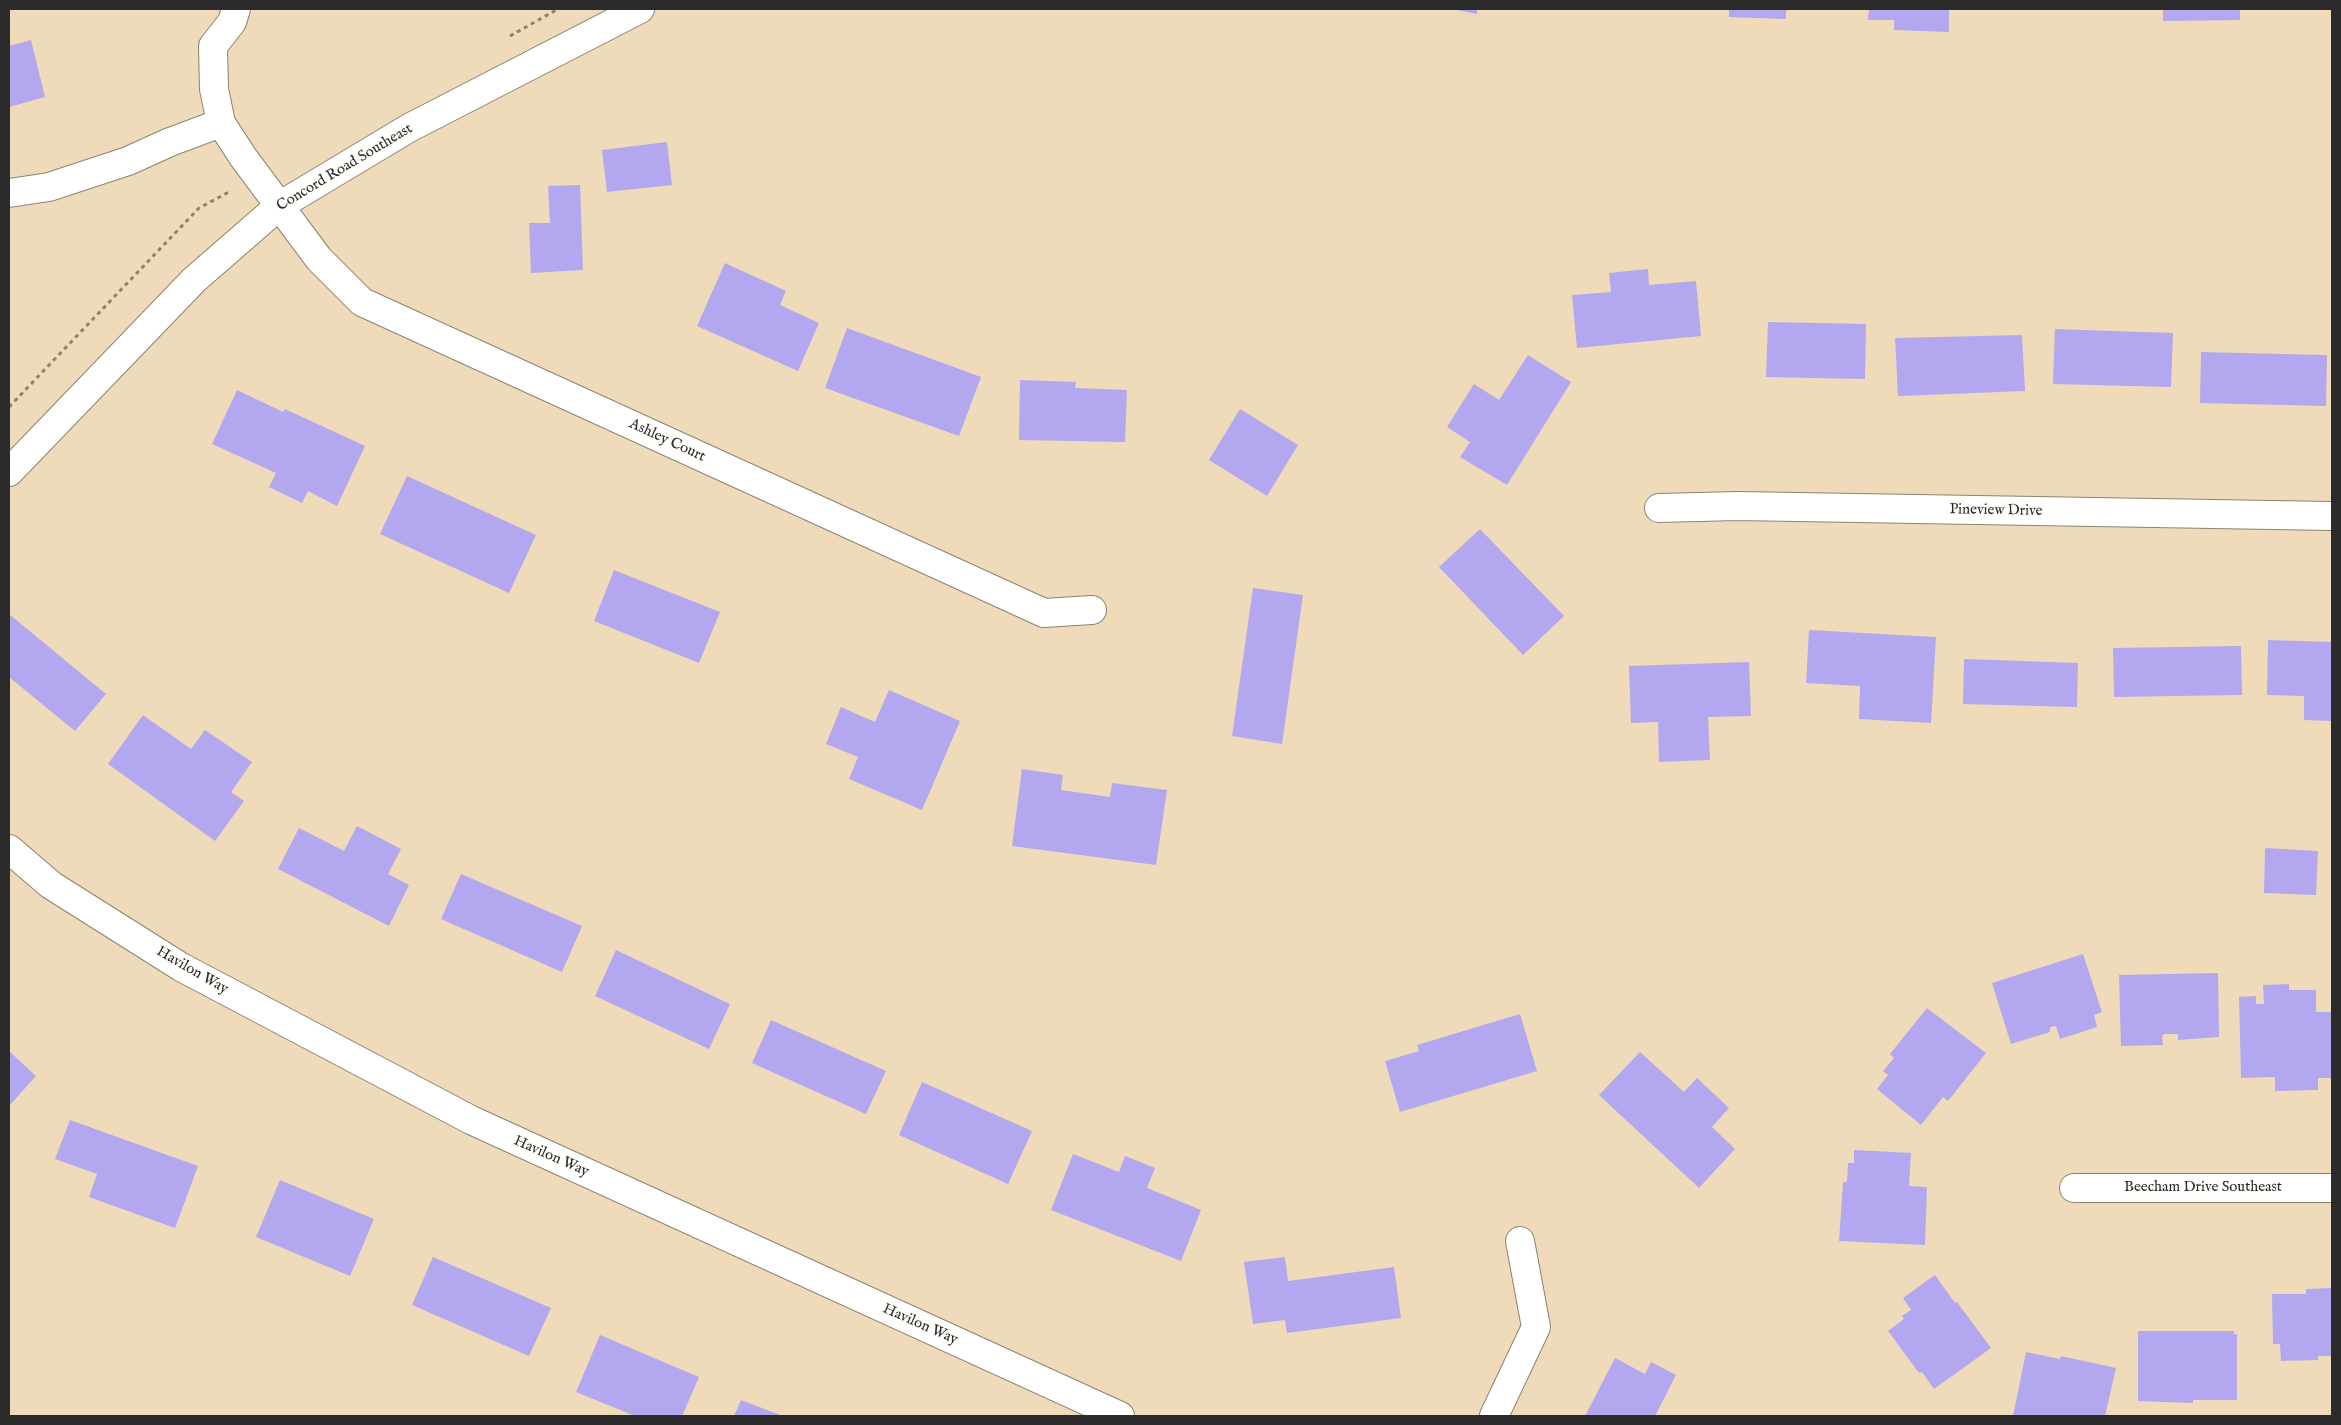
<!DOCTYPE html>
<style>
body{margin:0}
#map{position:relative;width:2341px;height:1425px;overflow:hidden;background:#efdbb9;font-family:"IM FELL English",serif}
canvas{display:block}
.frame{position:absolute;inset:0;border:10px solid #2b2b2b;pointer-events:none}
</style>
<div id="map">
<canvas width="2341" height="1425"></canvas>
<div class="frame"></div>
</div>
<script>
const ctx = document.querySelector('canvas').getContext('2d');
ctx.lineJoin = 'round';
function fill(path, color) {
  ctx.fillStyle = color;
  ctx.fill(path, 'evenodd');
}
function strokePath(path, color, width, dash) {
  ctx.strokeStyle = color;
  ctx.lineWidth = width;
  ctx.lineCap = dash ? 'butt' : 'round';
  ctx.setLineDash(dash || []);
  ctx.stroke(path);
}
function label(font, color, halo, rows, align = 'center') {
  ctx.font = font + ' "IM FELL English",serif';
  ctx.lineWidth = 4;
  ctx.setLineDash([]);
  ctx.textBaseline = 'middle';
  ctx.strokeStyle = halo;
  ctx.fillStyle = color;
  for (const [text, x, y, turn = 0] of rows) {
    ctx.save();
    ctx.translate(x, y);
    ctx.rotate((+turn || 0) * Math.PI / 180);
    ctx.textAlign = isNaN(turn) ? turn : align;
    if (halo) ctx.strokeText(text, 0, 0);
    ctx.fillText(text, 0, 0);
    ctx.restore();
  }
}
const building = new Path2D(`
 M1452 9H1477V14Z
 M1729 9H1786V19L1729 17Z
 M1869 9H1949V32L1894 30V20H1868Z
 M2163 9H2240V20L2163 21Z
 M31 40 45 97 9 107V46Z
 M667 142 672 185 607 192 602 150Z
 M580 185 583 270 531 273 529 223H550L548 186Z
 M725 263 786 291 780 305 819 323 798 371 697 326Z
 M1648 269 1649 285 1696 281 1701 336 1577 348 1572 295 1611 292 1609 273Z
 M1768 322 1866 324 1865 379 1766 377Z
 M847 328 981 377 959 436 825 388Z
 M2055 329 2173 333 2171 387 2053 384Z
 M2022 335 2025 391 1898 396 1895 338Z
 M2201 352 2327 355 2326 406 2200 403Z
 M1528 355 1571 382 1507 485 1460 457 1470 442 1447 427 1474 384 1499 400Z
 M1020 380 1076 382 1075 388 1127 390 1125 442 1019 440Z
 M237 390 283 412 285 409 365 446 337 506 308 491 302 503 269 487 276 473 212 444Z
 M1240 409 1298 445 1267 496 1209 460Z
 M407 476 536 535 509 593 380 534Z
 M1480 529 1564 616 1523 655 1439 567Z
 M614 570 720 612 699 663 594 621Z
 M1253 588 1303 595 1282 744 1232 736Z
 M9 614 106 694 75 731 9 677Z
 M1809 630 1936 637 1931 723 1859 719 1860 686 1806 683Z
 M2268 640 2332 642V721L2304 720V696L2267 695Z
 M2241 646 2242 695 2114 697 2113 648Z
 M1964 659 2078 663 2077 707 1963 704Z
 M1749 662 1751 716 1708 717 1710 760 1659 762 1658 722 1631 723 1629 666Z
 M889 690 960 721 922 810 849 779 858 757 826 744 841 707 875 722Z
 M143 715 191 749 205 730 252 762 231 792 244 801 215 841 108 764Z
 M1022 769 1063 775 1061 790 1110 797 1112 783 1167 790 1156 865 1012 846Z
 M357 826 401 849 388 874 409 885 389 926 278 869 299 828 344 851Z
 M2265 848 2318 851 2316 895 2264 893Z
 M461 874 582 926 562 972 441 919Z
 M616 950 730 1004 709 1049 595 996Z
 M2083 954 2102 1012 2094 1015 2097 1027 2060 1039 2056 1026 2050 1027V1032L2011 1044 1992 983Z
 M2218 973 2219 1037 2178 1040V1034H2164L2162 1036 2163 1045 2121 1046 2119 975Z
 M2289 984V990H2316V1012H2332V1078H2318V1090L2275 1091V1077L2241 1078 2239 997 2256 996V1004H2264L2263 985Z
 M1927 1008 1986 1053 1948 1101 1943 1097 1921 1125 1877 1089 1888 1075 1883 1071 1894 1058 1890 1054Z
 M1520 1014 1537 1071 1400 1112 1385 1061 1419 1051 1417 1045Z
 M771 1020 886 1071 866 1114 752 1063Z
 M9 1051 36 1076 9 1106Z
 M1640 1052 1684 1092 1697 1078 1729 1108 1712 1127 1735 1149 1699 1188 1599 1095Z
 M922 1082 1032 1131 1008 1184 899 1135Z
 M70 1120 198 1166 175 1228 89 1197 97 1174 55 1159Z
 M1854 1150 1911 1153 1909 1186 1927 1187 1925 1245 1839 1241 1843 1182H1847L1848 1163H1854Z
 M1073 1154 1119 1172 1125 1156 1155 1168 1147 1188 1201 1210 1181 1261 1051 1210Z
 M280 1180 374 1219 350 1276 256 1237Z
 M433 1257 551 1308 529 1356 412 1305Z
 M1285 1257 1288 1281 1394 1267 1401 1318 1287 1333 1285 1320 1253 1324 1244 1262Z
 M1935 1275 1955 1303 1957 1302 1991 1348 1934 1389 1922 1372 1919 1373 1888 1331 1904 1319 1902 1316 1911 1310 1903 1298Z
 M2332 1288V1356H2318V1360L2281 1361 2280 1344H2273L2272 1294H2306V1289Z
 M2138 1331H2234V1334H2237V1400H2193V1403L2138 1401Z
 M600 1335 699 1377 682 1416H635L576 1392Z
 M2026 1352 2060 1359 2061 1356 2116 1368 2105 1416H2013Z
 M1615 1358 1645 1374 1651 1362 1676 1375 1655 1416H1585Z
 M741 1400 783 1416H734Z`);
const path = new Path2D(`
 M510 36 558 9
 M9 407 199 208 229 192`);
const minor = new Path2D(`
 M236 9 232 22 213 46 214 89 221 123 243 157 319 259 362 302 1044 613 1092 610
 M9 193 49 187 128 161 170 142 221 123
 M1659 508 1738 506 2332 516
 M9 849 51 885 181 967 471 1120 1120 1416
 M2074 1188H2332
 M1494 1416 1536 1327 1520 1241`);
const tertiary = new Path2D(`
 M9 472 194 280 279 206 409 128 640 9`);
const streetNames = [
 ["Concord Road Southeast",345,168,-31],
 ["Ashley Court",667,441,25],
 ["Pineview Drive",1996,511,1],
 ["Havilon Way",192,971,30],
 ["Havilon Way",551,1157,24],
 ["Beecham Drive Southeast",2203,1188],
 ["Havilon Way",920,1325,24]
];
fill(building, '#b3a7f0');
strokePath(minor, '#8d8372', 30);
strokePath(tertiary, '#8d8372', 30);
strokePath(path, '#8d8372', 3, [4, 4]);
strokePath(minor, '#fff', 28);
strokePath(tertiary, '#fff', 28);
label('15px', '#2b2b2b', '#fdfcf7', streetNames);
</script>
